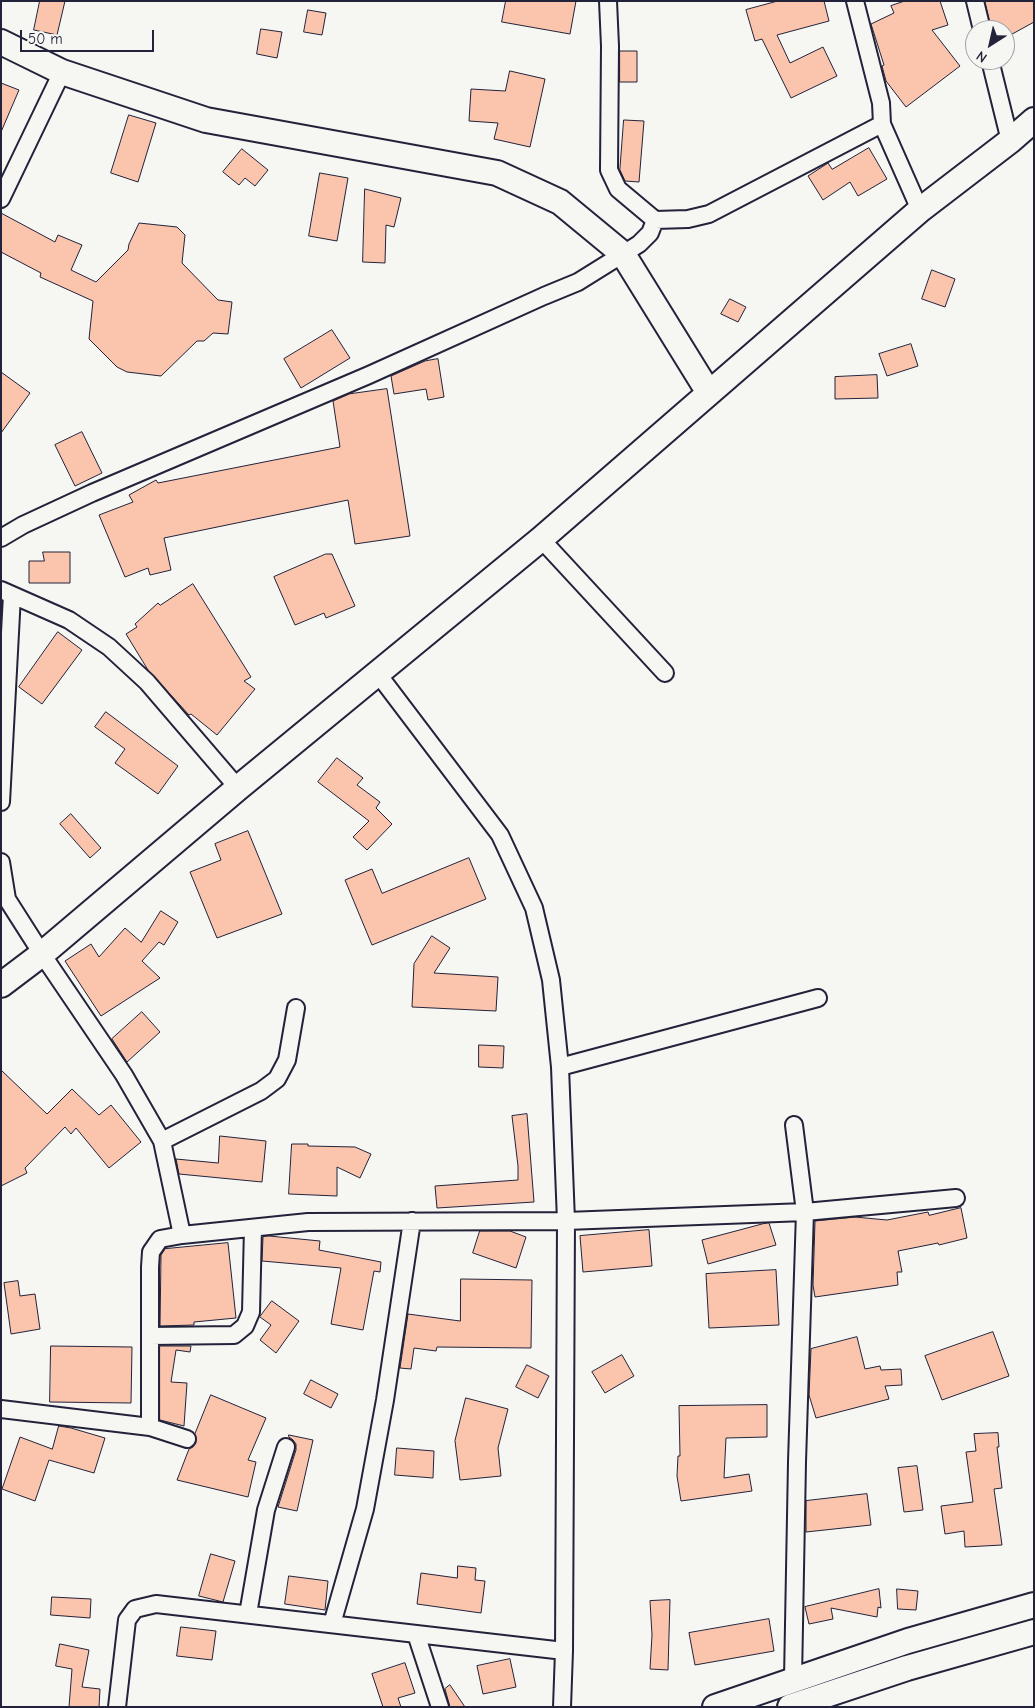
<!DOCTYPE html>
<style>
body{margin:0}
#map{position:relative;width:1035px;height:1708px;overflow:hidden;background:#f6f6f2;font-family:"Comic Neue",sans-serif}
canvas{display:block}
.frame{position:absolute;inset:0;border:2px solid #22223b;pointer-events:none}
.north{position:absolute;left:965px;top:20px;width:50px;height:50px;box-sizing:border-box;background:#f6f6f2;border:1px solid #a1a1a9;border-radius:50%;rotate:215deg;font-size:14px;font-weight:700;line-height:20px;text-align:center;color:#22223b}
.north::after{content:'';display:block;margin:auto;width:18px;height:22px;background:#22223b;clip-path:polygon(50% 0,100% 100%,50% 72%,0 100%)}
.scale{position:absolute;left:20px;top:30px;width:134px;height:22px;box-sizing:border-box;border:2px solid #22223b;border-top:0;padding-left:6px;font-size:15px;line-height:18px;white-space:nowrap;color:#22223b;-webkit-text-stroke:4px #f6f6f2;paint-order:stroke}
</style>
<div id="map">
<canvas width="1035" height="1708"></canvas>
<div class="frame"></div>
<div class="north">N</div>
<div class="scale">50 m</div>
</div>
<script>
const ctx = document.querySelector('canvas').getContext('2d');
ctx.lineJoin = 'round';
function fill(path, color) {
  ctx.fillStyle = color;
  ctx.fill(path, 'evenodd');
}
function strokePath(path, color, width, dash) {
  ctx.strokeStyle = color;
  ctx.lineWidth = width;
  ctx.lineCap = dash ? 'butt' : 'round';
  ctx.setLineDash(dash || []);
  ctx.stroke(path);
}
const building = new Path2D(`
 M40 1H65L57 35 34 30Z
 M506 1H576L570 34 502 22Z
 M778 1H824L829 21 777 35 790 63 823 47 837 76 791 98 762 39 755 41 746 10Z
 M905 1H940L948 25 932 30 960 66 906 107 886 81 882 66 884 65 871 24 894 13 891 6Z
 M985 1H1034V22L1005 38V30H992Z
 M308 10 326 13 322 35 304 32Z
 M261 29 282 32 277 58 257 54Z
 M620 51H637V82H620Z
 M510 71 545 79 530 147 494 139 498 123 469 121 471 89 505 91Z
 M1 83 19 90 1 132Z
 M129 115 156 123 138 182 111 173Z
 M624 120 644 121 639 182 625 181 620 170Z
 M869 148 887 179 858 196 850 182 823 200 808 176 828 163 832 169Z
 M242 149 268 170 255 186 245 178 239 185 223 172Z
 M320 173 348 178 337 241 309 236Z
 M365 189 401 198 394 227 386 225 385 263 363 262Z
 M1 213 55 242 58 235 82 245 71 270 96 282 128 250 129 244 139 223 177 227 185 235 182 263 218 300 232 302 228 334 213 333 204 341H197L161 376 127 372 117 367 89 339 93 301 40 277 41 273 1 252Z
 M932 270 955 279 945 307 922 299Z
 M730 299 746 307 738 322 721 314Z
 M332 330 350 358 301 388 284 359Z
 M911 344 918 366 887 376 879 354Z
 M438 359 444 397 428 400 426 389 394 394 391 376 425 361Z
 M1 372 30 393 1 433Z
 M877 375 878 398 835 399V377Z
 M387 389 410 536 355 544 348 500 164 538 171 570 150 575 148 568 125 577 99 515 133 502 129 495 156 480 158 483 340 447 333 401 349 394Z
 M82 432 102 473 75 486 55 445Z
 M43 552H70V583H29V561H44Z
 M326 554H332L355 606 326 618 324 613 295 625 274 577Z
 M193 584 251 677 244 681 255 689 217 735 191 714 189 715 148 670 126 634 137 627 135 624 158 603 160 605Z
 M58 632 82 650 42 704 19 687Z
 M106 712 178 766 158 794 115 763 125 749 95 727Z
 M337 758 363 778 357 785 380 802 376 808 392 824 367 850 353 837 369 821 318 782Z
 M71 814 101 848 90 858 60 824Z
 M248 831 282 914 217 938 190 872 221 860 215 844Z
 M469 858 486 899 372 945 345 880 372 869 382 893Z
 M161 911 178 922 164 945 159 942 142 961 160 978 101 1016 65 961 91 944 99 957 125 928 141 942Z
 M432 936 450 948 434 973 498 977 496 1011 412 1007 414 964Z
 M142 1012 160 1032 127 1062 112 1039Z
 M479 1045 504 1046 503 1068 479 1067Z
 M1 1070 47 1114 72 1089 99 1115 111 1105 141 1142 109 1168 76 1128 71 1134 65 1127 25 1168 27 1173 1 1186Z
 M527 1114 534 1202 437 1208 435 1186 518 1180V1166L512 1116Z
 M220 1136 266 1141 262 1182 179 1174 176 1159 218 1163Z
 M292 1144H308V1146L355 1147 371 1154 360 1178 337 1167V1196L289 1194Z
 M961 1208 967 1238 939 1245 938 1243 898 1251 902 1272H897L898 1285 815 1297 813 1285 815 1221 855 1217 887 1220 928 1212 929 1215Z
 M769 1223 776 1245 708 1264 702 1240 762 1224Z
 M649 1230 652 1266 583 1272 580 1236Z
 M480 1231H510L526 1237 516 1268 473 1253Z
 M269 1236 320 1241 319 1250 381 1262 380 1272 374 1271 363 1330 331 1324 341 1268 262 1261 263 1237Z
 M228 1243 236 1318 194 1322V1325L160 1326 161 1255 165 1249Z
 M776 1270 779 1325 709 1328 706 1274Z
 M461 1279 532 1280 531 1348 437 1347 436 1351 414 1348 411 1369 400 1368 408 1314 460 1321Z
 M18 1281 20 1296 35 1294 40 1329 11 1334 4 1283Z
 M272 1301 299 1321 276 1353 260 1340 271 1325 260 1317Z
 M993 1332 1009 1376 942 1400 925 1356Z
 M857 1337 865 1369 880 1366 881 1370 901 1369 902 1385 885 1386 889 1399 816 1418 809 1395 811 1349Z
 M51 1346 132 1347 131 1403 50 1402Z
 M160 1346H191L190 1352 176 1350 171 1382 187 1383 184 1426 160 1420Z
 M622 1355 634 1376 605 1393 592 1372Z
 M527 1365 549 1376 538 1398 516 1387Z
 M311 1380 338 1394 331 1408 304 1394Z
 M211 1395 266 1418 248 1460 256 1462 248 1497 177 1480 189 1449 193 1447 196 1443 195 1434Z
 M466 1398 508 1409 498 1448 501 1476 460 1480 455 1441Z
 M767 1405V1437L726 1438 724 1478 749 1474 752 1491 681 1501 677 1476 678 1456H680L679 1406Z
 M59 1426 71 1428 105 1438 94 1473 49 1460 35 1501 2 1489 20 1437 52 1449Z
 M998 1433 999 1447H997L1002 1488 994 1489 1002 1545 965 1547 964 1531 945 1534 941 1506 973 1502 966 1452 976 1451 974 1434Z
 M289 1435 313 1440 297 1511 278 1507 296 1450V1444L293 1440 289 1437Z
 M397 1448 434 1451 433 1478 395 1475Z
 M917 1466 923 1510 904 1512 898 1468Z
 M867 1494 871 1525 806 1532V1501Z
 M211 1554 235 1561 223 1602 199 1596Z
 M458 1566 476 1568 475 1580 485 1581 481 1613 417 1604 421 1573 457 1578Z
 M289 1576 328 1581 325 1610 285 1604Z
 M879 1589 881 1608 878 1607 877 1617 831 1608 833 1619 809 1624 805 1607Z
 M897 1589 918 1591 916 1610 898 1609Z
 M52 1597 91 1599 90 1618 51 1615Z
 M670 1600 668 1670 650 1669 652 1635 650 1601Z
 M769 1619 774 1651 695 1665 689 1633Z
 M181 1627 216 1631 212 1660 177 1656Z
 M60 1644 89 1650 82 1687 100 1689 99 1707H69L72 1669 56 1666Z
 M510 1659 516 1687 483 1694 477 1666Z
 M405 1663 415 1693 398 1698 401 1707H383L372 1674Z
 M450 1685 465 1707H450L445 1689Z`);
const street = new Path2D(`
 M855 1 881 103 882 124 920 210
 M975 1 982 30
 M990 60 1010 141
 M1 199 62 72
 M655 220 688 219 709 214 882 124
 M1 538 23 525 92 493 369 375 544 296 578 282 639 244 650 233 655 220 618 189 609 170 610 46 608 1
 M541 539 665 673
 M1 590 69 620 109 647 147 682 238 788
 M378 674 500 835 534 908 551 980 560 1067 566 1221 564 1651 562 1707
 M1 802 12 595
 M1 862 7 899 42 954 124 1075 162 1141 182 1235
 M560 1067 818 998
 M162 1141 261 1091 277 1079 287 1060 296 1008
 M150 1336 234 1335 245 1326 251 1312 253 1228
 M1 1409 150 1427 187 1439
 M150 1427V1267L151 1252 160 1239 182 1235 308 1222 566 1221 805 1212 956 1198
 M248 1614 266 1510 286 1447
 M332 1624 365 1509 385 1400 412 1221
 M416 1634 440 1707
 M793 1679 797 1462 805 1212 794 1125
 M117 1707 127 1620 135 1609 156 1604 564 1651`);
const secondary = new Path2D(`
 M1 42 62 72 206 120 497 173 560 202 623 254 709 393
 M1 985 42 954 238 788 541 539 920 210 1010 141 1034 120
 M715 1707 908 1641 1034 1605
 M790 1707 907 1668 1034 1632`);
fill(building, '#fac5ac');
strokePath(building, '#22223b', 1);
strokePath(street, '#22223b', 20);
strokePath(secondary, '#22223b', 28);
strokePath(street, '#f6f6f2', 16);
strokePath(secondary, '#f6f6f2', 24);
</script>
